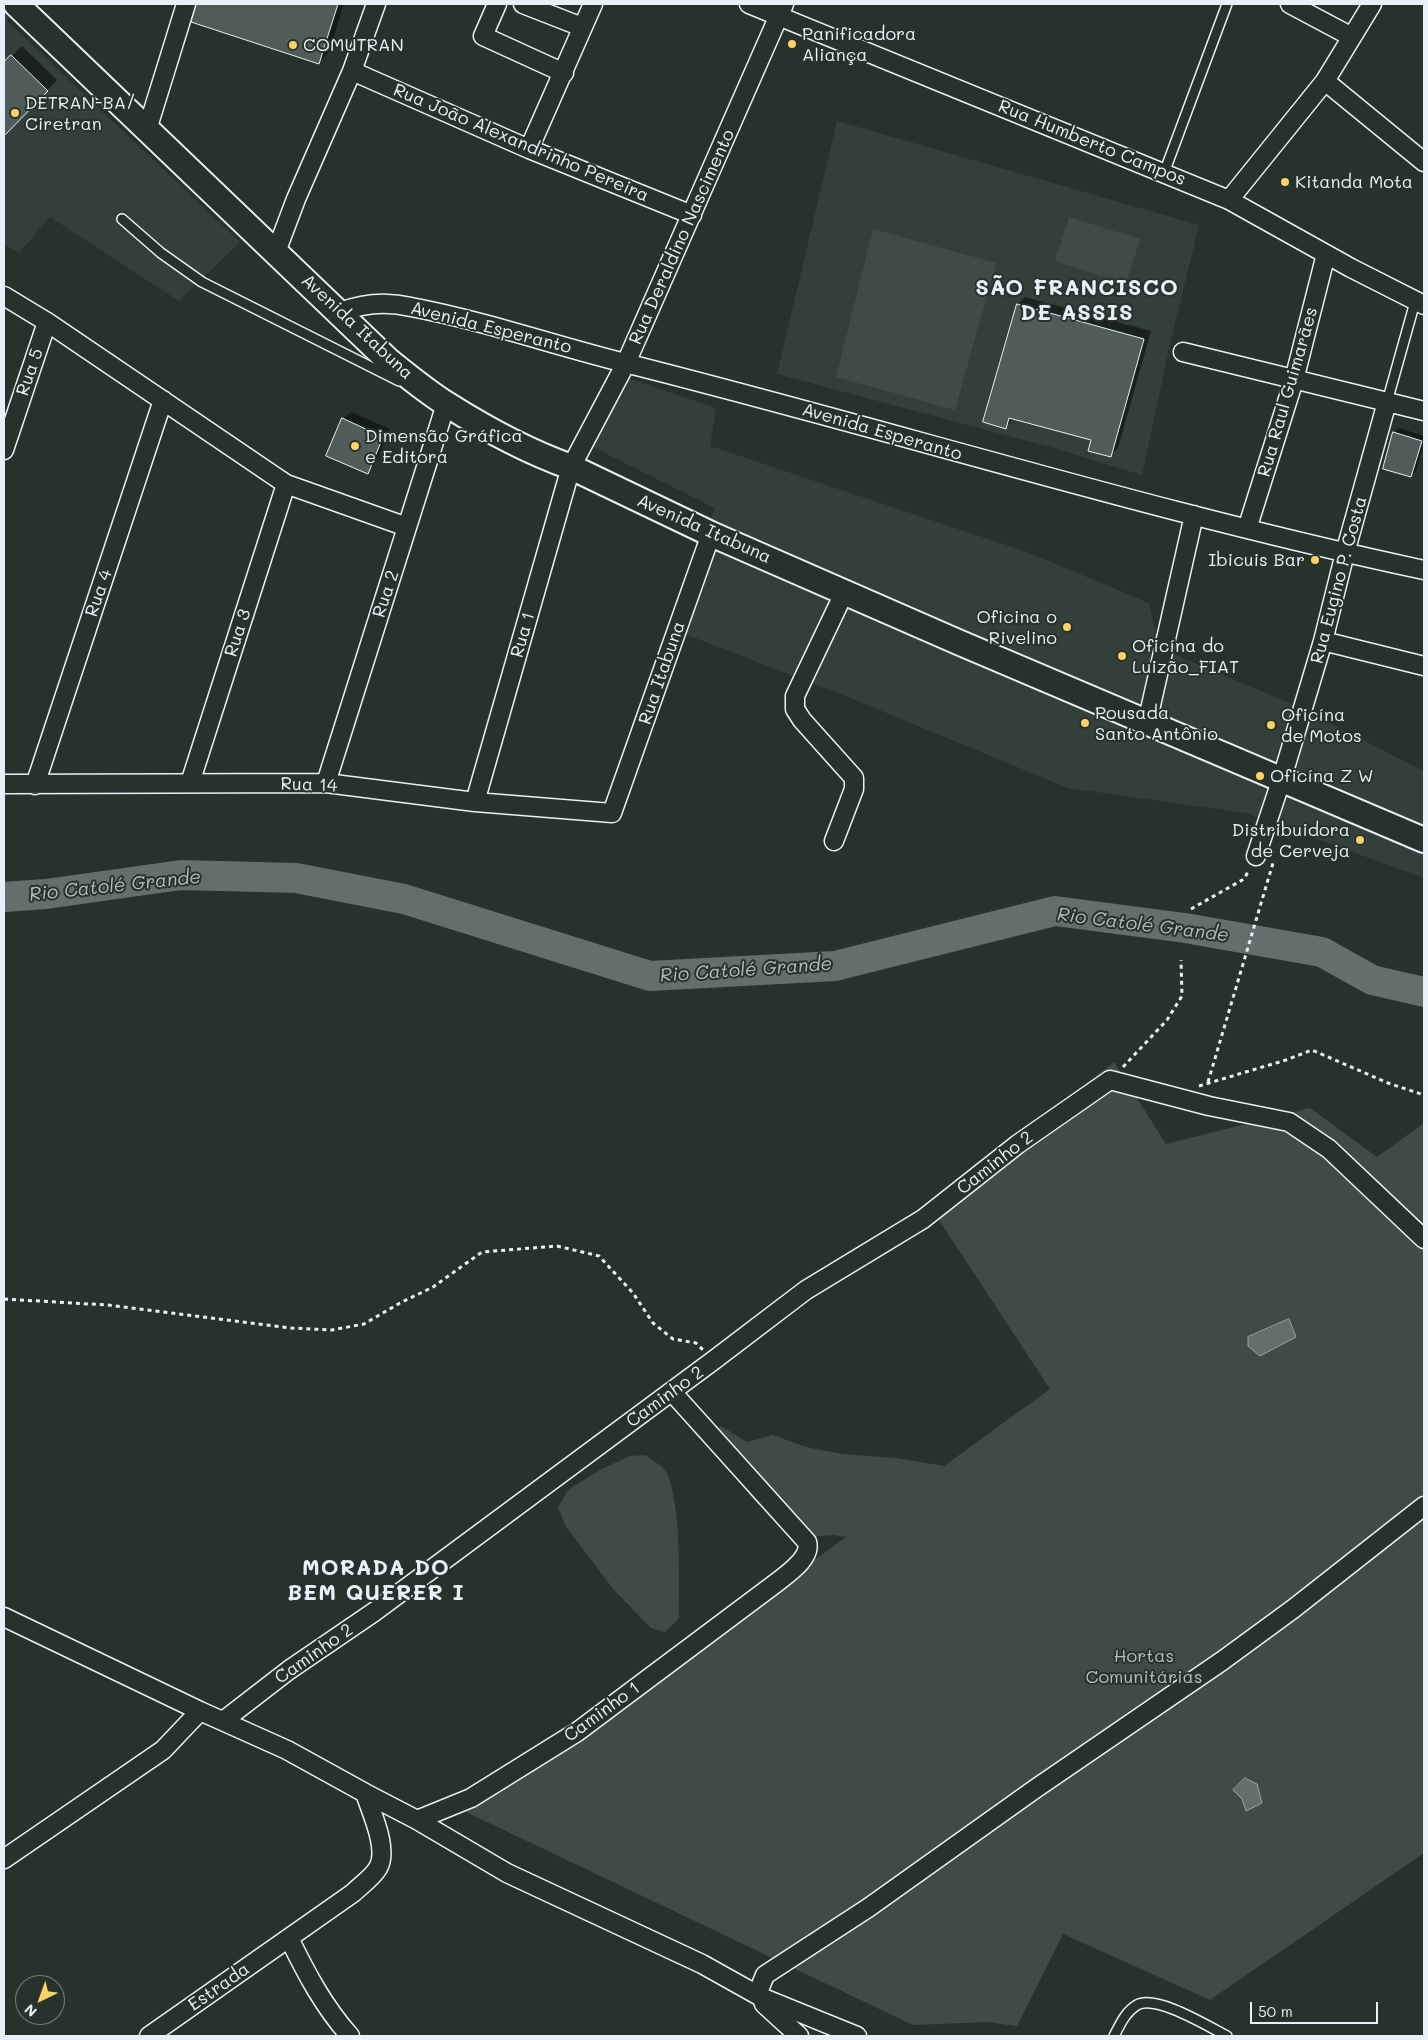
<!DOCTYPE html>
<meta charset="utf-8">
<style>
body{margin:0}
#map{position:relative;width:1428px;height:2040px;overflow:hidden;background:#26332d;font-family:Mali,sans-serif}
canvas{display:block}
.frame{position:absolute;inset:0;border:5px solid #e8f1f8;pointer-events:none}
.north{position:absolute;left:15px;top:1975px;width:50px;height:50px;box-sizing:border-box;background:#26332d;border:1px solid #747f7e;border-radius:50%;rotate:222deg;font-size:14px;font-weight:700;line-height:20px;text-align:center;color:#e8f1f8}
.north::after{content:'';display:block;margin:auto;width:18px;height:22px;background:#ffd166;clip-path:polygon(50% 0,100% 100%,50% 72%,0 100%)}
.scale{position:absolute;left:1250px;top:2002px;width:128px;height:22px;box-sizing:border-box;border:2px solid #e8f1f8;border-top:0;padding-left:6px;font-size:15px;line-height:18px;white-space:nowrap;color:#e8f1f8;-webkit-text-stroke:4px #26332d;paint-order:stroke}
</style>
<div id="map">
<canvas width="1428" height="2040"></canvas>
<div class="frame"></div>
<div class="north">N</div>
<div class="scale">50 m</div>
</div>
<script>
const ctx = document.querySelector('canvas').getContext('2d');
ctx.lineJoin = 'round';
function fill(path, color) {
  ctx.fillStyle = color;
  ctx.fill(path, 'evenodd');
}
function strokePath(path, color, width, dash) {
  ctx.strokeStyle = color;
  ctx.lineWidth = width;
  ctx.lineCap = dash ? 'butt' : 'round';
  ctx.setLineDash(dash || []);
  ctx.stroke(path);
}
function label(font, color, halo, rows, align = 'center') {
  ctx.font = font + ' Mali,sans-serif';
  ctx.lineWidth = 4;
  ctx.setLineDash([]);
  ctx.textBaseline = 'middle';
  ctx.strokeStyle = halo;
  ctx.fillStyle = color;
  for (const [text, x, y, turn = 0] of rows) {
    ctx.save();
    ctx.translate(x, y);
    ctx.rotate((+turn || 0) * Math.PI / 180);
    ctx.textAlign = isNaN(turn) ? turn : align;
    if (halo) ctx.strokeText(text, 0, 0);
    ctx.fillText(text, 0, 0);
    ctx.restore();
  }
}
const built = new Path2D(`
 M4 4H17L7 21 240 242 179 301 50 217 19 253 4 244Z
 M837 121 1199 225 1171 340 1142 475 1050 447 777 374Z
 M630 379 716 408 710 446 1027 552 1149 603 1159 648 1287 702 1424 771V878L1246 813 1068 788 843 695 669 628 715 508 587 444Z`);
const green = new Path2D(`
 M1069 217 1140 239 1126 284 1055 261Z
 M873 229 996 263 955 410 836 377Z
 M1114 1062 1166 1144 1310 1108 1377 1157 1424 1123V1853L1210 2000 1063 1934 1017 2026 987 2022 913 2025 466 1812 846 1537 833 1535 799 1538 754 1501 728 1462 719 1425 747 1442 773 1435 806 1447 842 1454 896 1458 944 1466 1050 1389 929 1205Z
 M645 1455C651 1459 659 1464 664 1469 682 1492 679 1587 679 1618L665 1632 651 1628 614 1590 566 1527 558 1507 569 1489 602 1469 630 1456Z`);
const water = new Path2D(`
 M1289 1319 1296 1337 1260 1356 1248 1346V1337Z
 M1245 1778 1257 1784 1262 1803 1246 1811 1242 1799 1233 1790Z`);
const shadow = new Path2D(`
 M197 4H344L329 52 319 62 193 22Z
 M22 46 57 80 4 135V64Z
 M1025 297 1151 331 1118 448 1110 456 1092 439 1014 418 1006 428 1018 304Z
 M351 412 390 429 375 464 367 472 343 419Z
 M1399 428 1424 436V442L1416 471 1411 476 1394 433Z`);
const river = new Path2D(`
 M4 897 46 894 181 875 296 878 404 899 650 976 835 966 1055 911 1185 928 1322 952 1372 980 1424 992`);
const building = new Path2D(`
 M196 4H338L319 64 191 22Z
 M11 55 48 91 4 136V62Z
 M1017 304 1144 339 1111 457 1088 451 1091 440 1009 418 1006 429 983 422Z
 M342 418 383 437 368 474 326 456Z
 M1393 432 1422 441 1411 477 1383 469Z`);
const path = new Path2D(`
 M1191 909 1244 879 1249 870
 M1123 1067 1167 1020 1182 996 1181 960
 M1208 1082 1273 863
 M1199 1086 1286 1060 1312 1050 1388 1083 1424 1095
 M4 1299 107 1305 291 1328 332 1330 364 1324 400 1303 433 1287 482 1252 557 1246 599 1256 633 1293 653 1323 673 1339 696 1343 703 1350`);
const lane = new Path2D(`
 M1164 173 1227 4
 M122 219 161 253 202 282 399 381
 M1387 402 1415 302
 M1114 2036C1120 2025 1125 2012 1137 2005 1156 1994 1209 2027 1227 2036`);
const street = new Path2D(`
 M497 4 483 36 564 73
 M523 4 582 27
 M749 4 1229 200 1351 268 1424 305
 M1290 4 1352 37
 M352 71 529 149 692 215
 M1325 81 1424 162
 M147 130 186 4
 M529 149 593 4
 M1229 200 1325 81 1372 4
 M276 252 296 199 352 71 376 4
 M4 296 47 322 286 484 407 527
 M340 312C364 303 386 301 411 307 485 321 556 346 629 364 895 431 1156 513 1424 570
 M1183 352 1424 411
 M4 450 47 322
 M1247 529 1294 380 1326 254
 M1323 641 1424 666
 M1147 723 1194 515
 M190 783 286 484
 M326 783 446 404
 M4 784 326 783 475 802 612 813 711 534
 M35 785 163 400
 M475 802 571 467 626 363 784 4
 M834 841 854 789V778L802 720 795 709V696L845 591
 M1256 856 1282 778 1323 641 1345 553 1387 402
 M4 1617 200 1711 287 1750 365 1793C371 1812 389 1849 378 1868 372 1878 361 1885 353 1893L149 2036
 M223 1721 289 1670 374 1612 714 1360 806 1290 923 1219 1018 1144 1110 1080 1209 1106 1289 1122 1329 1149 1424 1239
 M365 1793 417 1820 507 1873 702 1964 761 1997 857 2036
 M417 1820 471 1798 577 1732 776 1583C787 1574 812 1558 807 1542L672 1392
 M4 1859 163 1750 200 1711
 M289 1938C306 1973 324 2007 350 2036
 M799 2036 764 2004 759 1990 765 1975 868 1908 1035 1789 1222 1661 1293 1609 1424 1506`);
const secondary = new Path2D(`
 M16 4 389 361C408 376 427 392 448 405 486 429 529 452 571 467L711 534 958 642 1424 840`);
const markers = [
 [792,44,5,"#ffd166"],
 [293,45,5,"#ffd166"],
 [15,113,5,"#ffd166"],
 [1285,182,5,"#ffd166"],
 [355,446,5,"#ffd166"],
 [1315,560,5,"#ffd166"],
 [1067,627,5,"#ffd166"],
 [1122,656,5,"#ffd166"],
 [1085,723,5,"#ffd166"],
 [1271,725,5,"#ffd166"],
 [1260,776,5,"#ffd166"],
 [1360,840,5,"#ffd166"]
];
const poiNames = [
 ["Panificadora",802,34],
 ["Aliança",802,55],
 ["COMUTRAN",303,45],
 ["DETRAN-BA/",25,103],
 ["Ciretran",25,124],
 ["Kitanda Mota",1295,182],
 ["Dimensão Gráfica",365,436],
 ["e Editora",365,457],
 ["Ibicuis Bar",1305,560,"right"],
 ["Oficina o",1057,617,"right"],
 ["Rivelino",1057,638,"right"],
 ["Oficína do",1132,646],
 ["Luizão_FIAT",1132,667],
 ["Pousada",1095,713],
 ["Santo Antônio",1095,734],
 ["Oficína",1281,715],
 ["de Motos",1281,736],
 ["Oficína Z W",1270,776],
 ["Distribuidora",1350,830,"right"],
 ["de Cerveja",1350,851,"right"]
];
const streetNames = [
 ["Rua João Alexandrinho Pereira",521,143,23],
 ["Rua Humberto Campos",1092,143,22],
 ["Rua Deraldino Nascimento",682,237,-66],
 ["Avenida Itabuna",357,327,43],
 ["Avenida Esperanto",491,328,14],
 ["Rua 5",30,372,-71],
 ["Rua Raul Guimarães",1288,392,-74],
 ["Avenida Esperanto",882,432,16],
 ["Avenida Itabuna",704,529,24],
 ["Rua Eugino P. Costa",1339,580,-75],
 ["Rua 4",99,593,-71],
 ["Rua 2",386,594,-72],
 ["Rua 3",238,633,-72],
 ["Rua 1",523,635,-74],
 ["Rua Itabuna",662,673,-71],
 ["Rua 14",309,785,2],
 ["Caminho 2",995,1163,-38],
 ["Caminho 2",665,1397,-36],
 ["Caminho 2",314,1654,-35],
 ["Caminho 1",602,1712,-36],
 ["Estrada",219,1987,-35]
];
const parkNames = [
 ["Hortas",1144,1656],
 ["Comunitárias",1144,1677]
];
const waterNames = [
 ["Rio Catolé Grande",115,886,-6],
 ["Rio Catolé Grande",1143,925,7],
 ["Rio Catolé Grande",746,970,-4]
];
const districtNames = [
 ["SÃO FRANCISCO",1077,288],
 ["DE ASSIS",1077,313],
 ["MORADA DO",376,1568],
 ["BEM QUERER I",376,1593]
];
fill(built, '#333f3a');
fill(green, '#3e4b47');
fill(water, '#636f6d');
strokePath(water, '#98a3a5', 1);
fill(shadow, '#0007');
strokePath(river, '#636f6d', 30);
fill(building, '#505c59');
strokePath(building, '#e8f1f8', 1);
strokePath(lane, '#e8f1f8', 12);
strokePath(street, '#e8f1f8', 21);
strokePath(secondary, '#e8f1f8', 28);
strokePath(path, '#e8f1f8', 3, [4, 4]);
strokePath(lane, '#26332d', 9);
strokePath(street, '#26332d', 18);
strokePath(secondary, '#26332d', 24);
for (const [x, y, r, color] of markers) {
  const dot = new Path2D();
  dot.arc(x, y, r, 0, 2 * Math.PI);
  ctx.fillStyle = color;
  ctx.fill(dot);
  strokePath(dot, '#26332d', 2);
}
label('18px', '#e8f1f8', '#26332d', poiNames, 'left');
label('18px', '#e8f1f8', '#26332d', streetNames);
label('18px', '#b5bfc3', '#26332d', parkNames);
label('italic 19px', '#b3bdc0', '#26332d', waterNames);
ctx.letterSpacing = '1px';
label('bold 22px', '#e8f1f8', '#26332d', districtNames);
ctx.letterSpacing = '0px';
</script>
